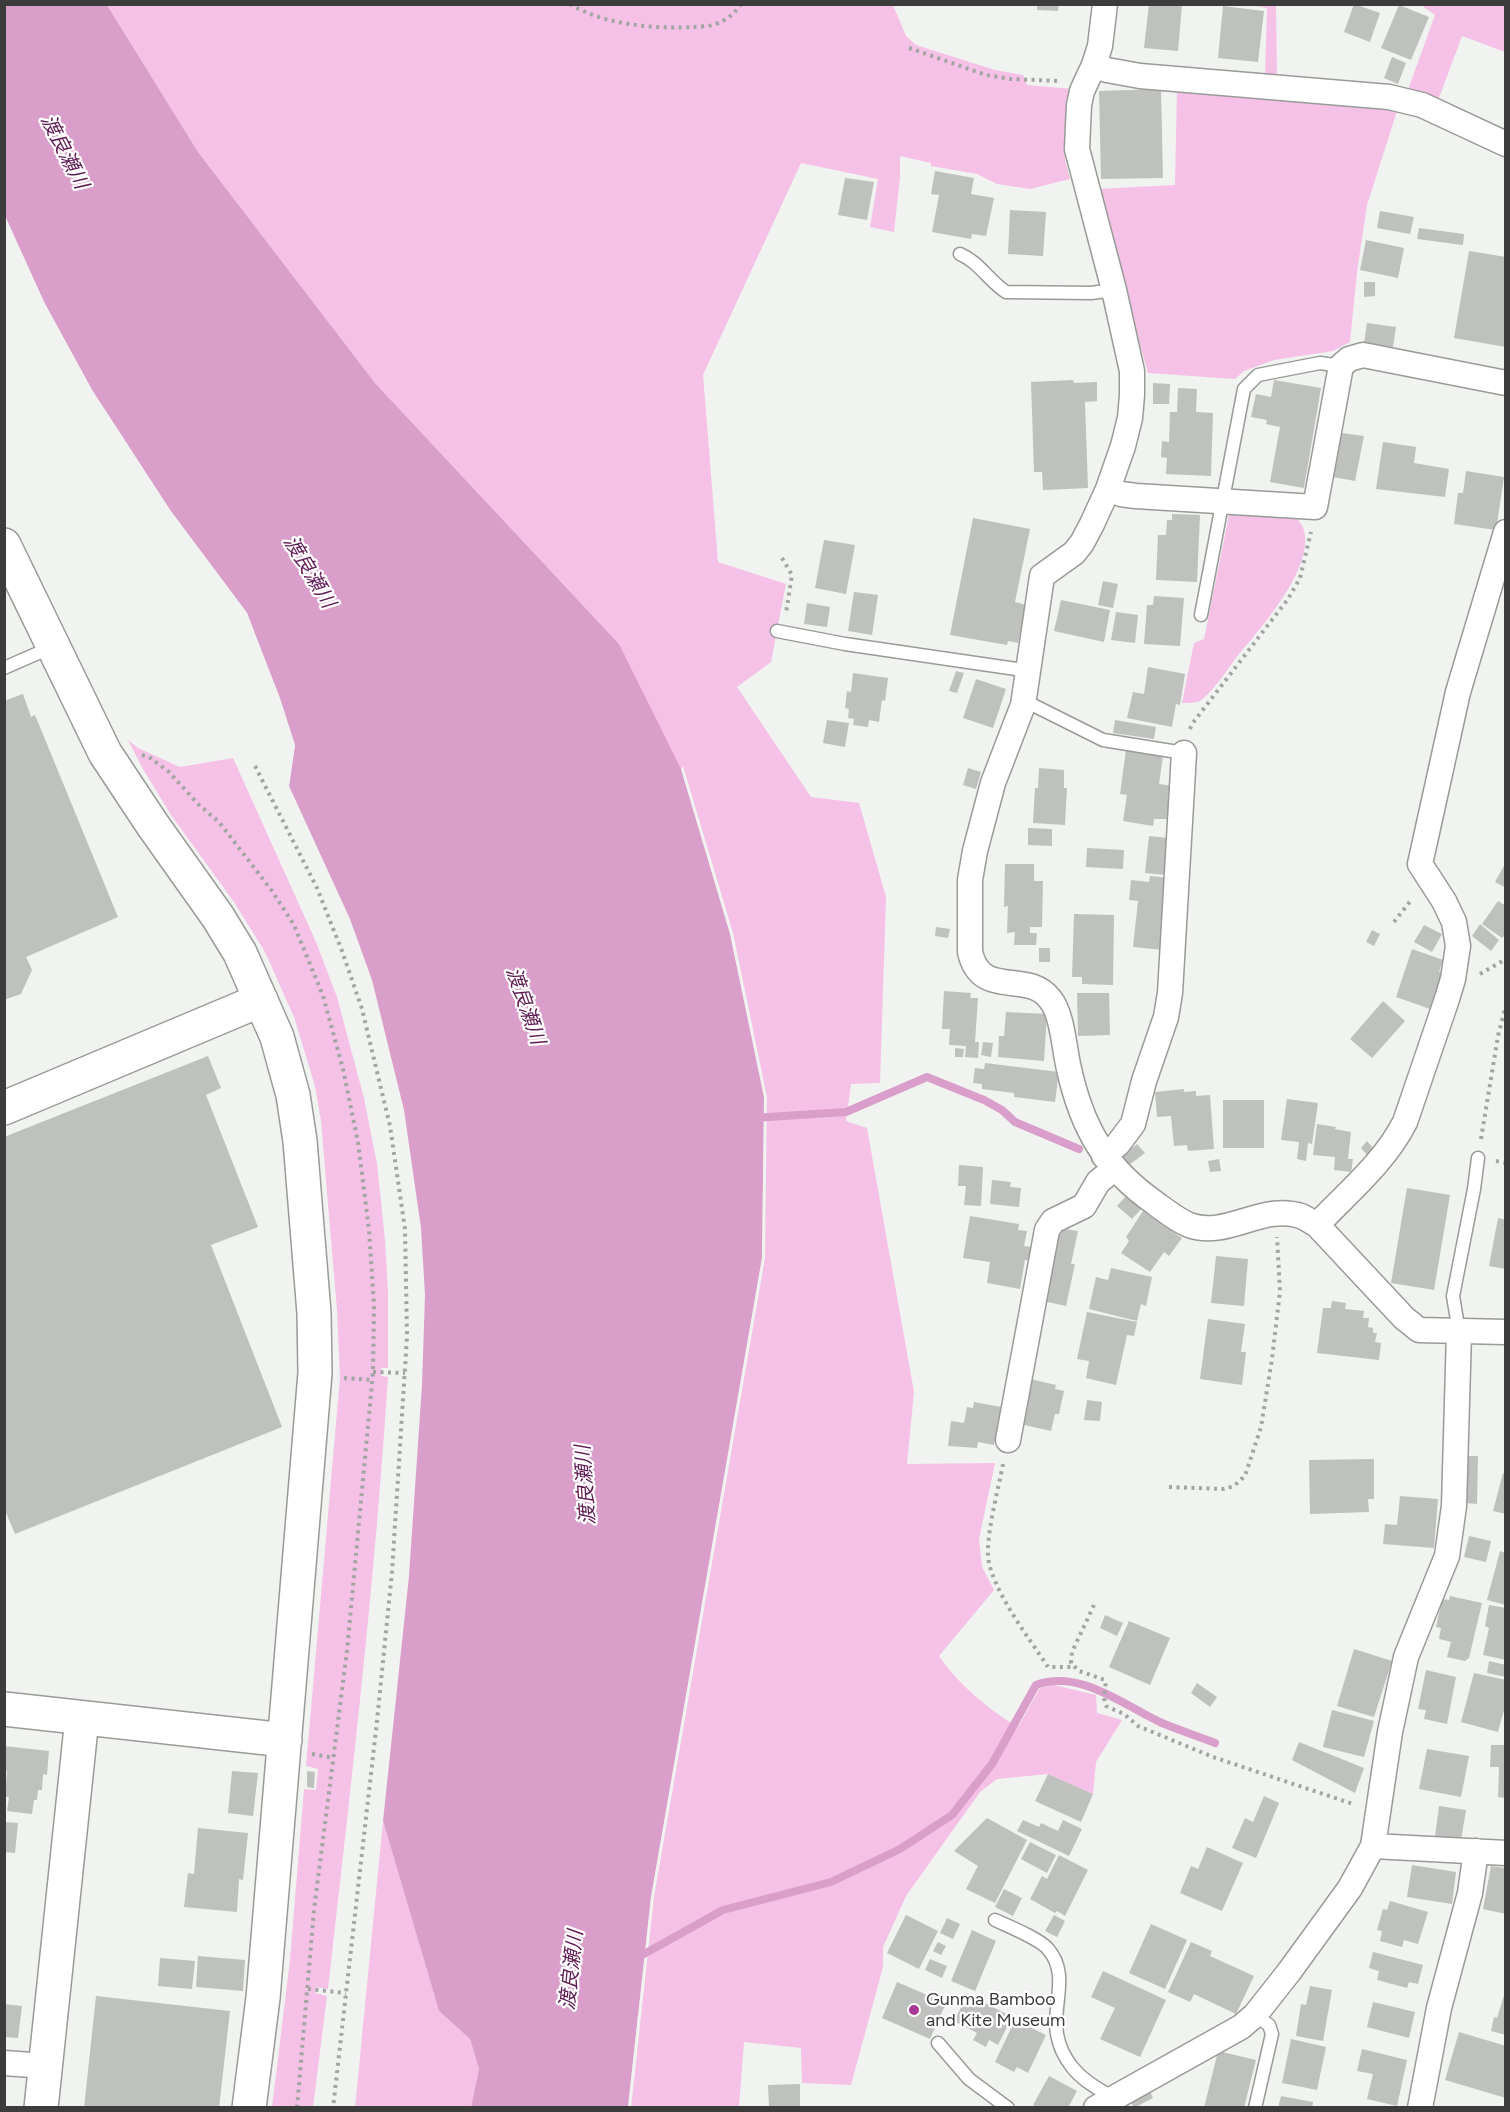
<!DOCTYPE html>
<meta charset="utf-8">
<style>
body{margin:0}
#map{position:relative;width:1510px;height:2112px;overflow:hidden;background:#f0f3ef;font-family:Figtree,sans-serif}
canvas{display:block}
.frame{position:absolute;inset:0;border:6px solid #3b3c3b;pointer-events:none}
</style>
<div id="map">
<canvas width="1510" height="2112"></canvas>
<div class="frame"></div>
</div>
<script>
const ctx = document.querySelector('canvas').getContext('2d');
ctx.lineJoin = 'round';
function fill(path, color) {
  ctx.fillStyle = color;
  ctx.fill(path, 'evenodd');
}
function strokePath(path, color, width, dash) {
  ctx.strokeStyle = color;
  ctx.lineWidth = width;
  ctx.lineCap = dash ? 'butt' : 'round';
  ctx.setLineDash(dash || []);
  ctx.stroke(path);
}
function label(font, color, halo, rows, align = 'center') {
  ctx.font = font + ' Figtree,"Noto Sans JP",sans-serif';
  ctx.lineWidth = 4.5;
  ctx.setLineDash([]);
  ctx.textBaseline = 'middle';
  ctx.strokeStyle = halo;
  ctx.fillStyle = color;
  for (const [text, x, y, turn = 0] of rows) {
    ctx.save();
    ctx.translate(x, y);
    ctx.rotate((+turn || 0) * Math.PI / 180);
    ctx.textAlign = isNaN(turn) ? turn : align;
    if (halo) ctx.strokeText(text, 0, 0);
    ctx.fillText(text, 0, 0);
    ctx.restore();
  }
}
const green = new Path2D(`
 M107 5H893L906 36 916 45 995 70 1023 75 1027 85 1072 89 1065 160 1070 179 1030 189 997 184 977 174 931 166V163L900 156V177L894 232 870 227 878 179 801 163 703 375 718 562 786 584 771 662 737 687 811 797 859 803 886 897 880 1083 851 1084 846 1121 867 1128 914 1392 907 1464 995 1463 979 1539 982 1567 994 1590 939 1656C958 1684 989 1710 1018 1727L1040 1688 1054 1685 1096 1695 1097 1713 1122 1720 1096 1762 1093 1794 1048 1774 997 1779 980 1792 906 1896 883 1947V1967L851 2085 802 2083 801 2048 744 2042 739 2107H628L638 2020 619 644 375 383 198 152Z
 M1250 5H1276L1277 74H1265L1267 8Z
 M1421 5H1505V52L1462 36 1436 106 1408 90 1435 15Z
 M1177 87 1398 108 1367 205 1357 272 1350 342 1333 351 1274 360 1244 371 1235 379 1148 373 1097 189 1175 185Z
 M1229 515 1294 516C1298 520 1303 524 1304 531 1314 569 1259 630 1236 658 1227 670 1212 693 1200 701 1196 703 1187 703 1182 703L1194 643 1204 639Z
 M128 740 138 748 180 767 233 758 316 942 337 997 364 1098 377 1164 385 1240 388 1292V1368H381V1376L388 1377C375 1582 351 1785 328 1989L316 1987 315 1993 327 1996 313 2107H272L290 1960 304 1789 316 1790 318 1769 306 1766 340 1378 337 1310 321 1121 315 1086 294 1017 265 952 234 902 171 815 143 769Z
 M383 1821 439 2011 470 2039 479 2069 471 2107 355 2108Z`);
const water = new Path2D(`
 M4 5H107L198 152 375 383 619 644 681 769 730 933 764 1097 762 1258 651 1897 628 2107H471L479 2069 470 2039 439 2011 383 1821 409 1576 422 1385 425 1295 421 1228 404 1110 372 980 350 919 289 786 295 745 247 613 170 510 92 390 44 302 5 216Z`);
const pier = new Path2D(`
 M5 216 44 302 92 390 170 510 247 613 280 698 295 745 289 786 286 784 292 746 277 699 245 614 168 512 89 391 41 304 4 223Z
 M683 766 733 933 767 1097 765 1258 654 1897 631 2108H628L651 1897 762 1258 764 1097 730 934 681 769Z`);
const stream = new Path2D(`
 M753 1118 846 1112 927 1077 984 1100 1002 1110 1015 1122 1079 1149
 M635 1959 723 1910 831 1882 900 1849 952 1815 992 1764 1036 1685C1080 1669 1123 1705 1162 1723 1179 1730 1197 1736 1215 1743`);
const building = new Path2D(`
 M1037 4H1059L1058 11 1037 10Z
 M1149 4 1182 5 1178 51 1144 48Z
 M1354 4 1380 13 1370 42 1344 32Z
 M1399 5 1429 17 1411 60 1381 48Z
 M1223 6 1264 11 1258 62 1218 58Z
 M1392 57 1406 63 1398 84 1384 78Z
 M1161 89 1163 178 1101 179 1099 91Z
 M935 171 974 178 971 194 994 198 986 236 972 234 971 239 932 232 939 195 931 194Z
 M845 178 874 182 867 220 838 215Z
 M1010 210 1046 212 1043 256 1008 254Z
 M1380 211 1414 217 1410 234 1377 228Z
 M1419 228 1464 234 1463 245 1417 239Z
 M1366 240 1404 248 1398 278 1360 270Z
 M1469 251 1506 257V347L1454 338Z
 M1364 282H1375V296L1364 297Z
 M1367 323 1396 327 1393 347 1364 343Z
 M1073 380 1074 383 1097 382V401L1085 402 1088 488 1043 490 1042 472H1034L1031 382Z
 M1274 380 1321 388 1304 488 1270 482 1280 427 1266 424 1267 420 1251 417 1256 394 1271 397Z
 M1153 383 1170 384 1169 404H1153Z
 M1178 388 1197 389 1196 412 1213 413 1211 476 1166 474 1167 458 1161 457 1162 441 1169 442 1170 412H1177Z
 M1342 433 1364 436 1355 481 1333 477Z
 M1383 442 1416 447 1414 463 1449 469 1445 497 1376 489Z
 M1466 471 1504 477 1496 530 1454 524 1458 493H1463Z
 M1172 514 1200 515 1197 582 1156 580 1158 535H1166L1167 520H1172Z
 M973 518 1030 529 1015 602 1026 605 1018 643 1008 641 1007 645 950 635Z
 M824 540 855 545 846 594 815 588Z
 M1103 581 1118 584 1113 608 1098 605Z
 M854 592 878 595 872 635 848 631Z
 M1154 596 1184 598 1180 646 1144 644 1147 605H1153Z
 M1061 600 1110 610 1104 642 1054 631Z
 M807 603 830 607 827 627 804 624Z
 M1116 612 1138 615 1135 643 1111 640Z
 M1148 667 1185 674 1180 705 1176 704 1172 727 1127 718 1133 692 1144 694Z
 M956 671 964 673 957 693 949 691Z
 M853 673 888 678 885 701 882 700 879 722 869 720 868 727 853 725 854 719 848 718 849 709 845 708 847 691 851 692Z
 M976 679 1006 689 993 728 963 718Z
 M23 694 31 717 35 715 118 917 26 957 32 970 21 994 4 1000V701Z
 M827 720 849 723 845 747 823 743Z
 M1115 720 1156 727 1154 739 1113 733Z
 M1126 750 1163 756 1159 784 1174 786 1171 819H1154L1153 826 1123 821 1127 795 1120 794Z
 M968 768 981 772 976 789 963 785Z
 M1039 768 1064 770V788H1067L1065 825 1033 823 1035 788H1038Z
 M1028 828 1052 829V846L1028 845Z
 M1149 836 1168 838 1165 875 1145 873Z
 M1087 848 1124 850 1123 869 1086 867Z
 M1506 862V888L1495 882Z
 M1005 864H1034V881H1043L1042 927H1030V933H1037L1036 945H1014L1015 932 1007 933 1008 906 1004 907Z
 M1150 876 1170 878 1163 950 1133 947 1138 901 1129 900 1131 880 1149 882Z
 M1498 901 1506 906V934L1502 938 1482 924Z
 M1074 914 1114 915 1113 985 1082 984V977H1072Z
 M1480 924 1499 940 1491 951 1472 936Z
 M1424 925 1442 934 1432 952 1414 942Z
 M936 927 950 929 948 938 935 936Z
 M1372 930 1380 934 1374 946 1366 942Z
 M1039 948H1050V962H1039Z
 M1412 949 1443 960 1439 972 1442 973 1430 1009 1396 997Z
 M944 991 971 993 970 998H978L975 1042H979L978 1058 965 1057 966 1046 949 1045 950 1029H942Z
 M1077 993H1109L1110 1035 1078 1036Z
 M1383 1001 1405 1021 1372 1058 1350 1039Z
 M1006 1012 1047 1014 1044 1061 998 1057 999 1036H1004Z
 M983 1042 993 1043 991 1057 981 1055Z
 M955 1048 964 1049 963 1057H955Z
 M208 1056 221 1088 206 1095 258 1227 211 1245 282 1427 15 1534 4 1508V1137Z
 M985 1063 1059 1072 1055 1102 1014 1097V1093L982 1089V1084L973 1083 975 1068 984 1069Z
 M1184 1089V1092L1196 1091V1096L1210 1095 1214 1149 1188 1151 1187 1145 1174 1146 1171 1116 1157 1117 1155 1092Z
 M1287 1099 1318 1103 1312 1144 1308 1143 1306 1161 1297 1159 1299 1142 1281 1140Z
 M1223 1100H1264V1148H1223Z
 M1317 1124 1336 1127 1335 1129 1351 1132 1348 1159H1353L1351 1172 1334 1170 1335 1157 1313 1155Z
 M1367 1141 1373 1148 1367 1155 1361 1148Z
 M1137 1144 1145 1153 1129 1165 1122 1156Z
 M1219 1159 1221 1171 1210 1172 1208 1161Z
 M959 1165 983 1167 981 1206 964 1205 966 1186H958Z
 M992 1180 1011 1182 1010 1187 1021 1188 1019 1207 990 1204Z
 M1407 1188 1450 1195 1434 1290 1391 1283Z
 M1127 1195 1142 1208 1132 1219 1117 1206Z
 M1143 1211 1182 1238 1169 1256 1164 1252 1150 1272 1121 1253 1129 1241 1126 1237Z
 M970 1216 1019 1224 1018 1230 1027 1231 1024 1246 1031 1247 1029 1260H1025L1020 1289 987 1283 990 1262 963 1258Z
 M1498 1218 1506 1220V1269L1489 1266Z
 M1058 1228 1078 1231 1071 1264H1075L1066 1306 1043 1301Z
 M1216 1256 1248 1259 1244 1306 1211 1303Z
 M1111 1268 1152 1277 1146 1306 1141 1304 1137 1321 1089 1309 1096 1277 1108 1280Z
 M1332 1301 1346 1303 1345 1309 1364 1311 1363 1318H1369L1368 1327 1373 1328V1333H1377L1375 1342 1381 1343 1379 1360 1317 1353 1323 1308H1331Z
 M1087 1312 1137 1322 1134 1336 1127 1335 1116 1385 1086 1378 1089 1361 1077 1359Z
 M1208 1319 1245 1324 1241 1352H1246L1242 1385 1200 1379Z
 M1026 1378 1056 1385 1055 1389 1064 1391 1059 1414H1055L1051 1431 1020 1424Z
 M1087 1400 1102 1402 1100 1421 1084 1420Z
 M974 1402 1001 1407 994 1445 978 1442 977 1448 948 1446 951 1421 964 1423 967 1407 973 1408Z
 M1466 1456H1478L1477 1504 1465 1503Z
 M1374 1459V1499H1368L1369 1512 1310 1514 1309 1460Z
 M1503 1473 1506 1474V1514L1493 1511Z
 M1400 1496 1438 1499 1434 1548 1383 1544 1385 1524 1397 1525Z
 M1469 1536 1491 1541 1486 1562 1464 1557Z
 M1500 1551 1506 1553V1605L1487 1600Z
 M1450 1596 1482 1603 1469 1658 1465 1661 1447 1657 1451 1642 1439 1639 1441 1628 1436 1627 1442 1599 1449 1600Z
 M1489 1605 1506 1608V1660L1483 1655 1489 1628 1485 1626Z
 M1105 1615 1123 1623 1117 1636 1100 1628Z
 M1129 1621 1170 1638 1150 1685 1109 1667Z
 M1354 1649 1392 1661 1374 1717 1337 1706Z
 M1489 1661 1506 1665V1677L1487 1673Z
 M1426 1670 1456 1677 1447 1724 1424 1719 1426 1710 1418 1709Z
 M1474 1673 1506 1680V1703L1498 1732 1461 1722Z
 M1197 1683 1217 1697 1210 1707 1191 1693Z
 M1332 1710 1374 1721 1364 1757 1323 1747Z
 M1299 1742 1364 1768 1355 1793 1292 1760Z
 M1491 1745H1506V1798L1498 1797 1499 1767H1490Z
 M4 1746 49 1751 47 1775 43 1774 42 1790H38L37 1800H34L32 1814 7 1811 9 1797H5L7 1771 4 1770Z
 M1427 1749 1469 1756 1461 1797 1419 1789Z
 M232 1771 258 1773 253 1816 228 1813Z
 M307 1771 315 1772 314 1788 307 1787Z
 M1048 1774 1093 1794 1081 1822 1035 1801Z
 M1264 1796 1279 1803 1256 1858 1232 1848 1245 1818 1253 1822Z
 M1439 1806 1466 1810 1461 1840 1435 1837Z
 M987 1818 1027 1840 995 1903 966 1889 978 1866 954 1851Z
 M1023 1820 1039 1827 1041 1823 1058 1831 1063 1820 1082 1829 1069 1856 1017 1831Z
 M4 1822 18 1823 15 1853 4 1852Z
 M198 1828 248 1833 243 1880 239 1879 237 1912 184 1907 188 1873 194 1874Z
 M1030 1842 1056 1855 1047 1873 1021 1859Z
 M1207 1847 1243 1863 1222 1911 1180 1893 1191 1866 1198 1869Z
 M1059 1855 1088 1870 1065 1916 1057 1911 1055 1913 1030 1899 1042 1876 1047 1879Z
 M1412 1865 1456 1872 1452 1904 1407 1897Z
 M1491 1866 1506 1868V1914L1483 1909Z
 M1004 1889 1022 1898 1013 1916 995 1907Z
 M1390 1901 1428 1912 1418 1944 1404 1940 1402 1947 1380 1941 1382 1931 1377 1930 1383 1909 1387 1910Z
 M906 1915 938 1931 919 1969 887 1953Z
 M1054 1915 1065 1921 1057 1937 1045 1931Z
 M947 1918 960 1924 953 1939 940 1933Z
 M1151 1924 1187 1940 1165 1989 1129 1973Z
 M972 1930 996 1941 975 1991 951 1981Z
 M938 1942 946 1946 941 1955 933 1951Z
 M1191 1942 1212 1951 1210 1956 1254 1976 1236 2014 1194 1994 1190 2002 1168 1992Z
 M1373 1952 1423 1965 1418 1984 1409 1982 1407 1988 1377 1980 1379 1971 1369 1968Z
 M198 1956 245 1960 243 1991 196 1987Z
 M160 1958 195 1961 192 1989 158 1986Z
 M930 1959 947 1966 942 1978 925 1970Z
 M1103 1971 1166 2000 1140 2057 1100 2039 1115 2008 1091 1997Z
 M897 1982 946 2003 930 2039 882 2018Z
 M1310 1986 1332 1990 1323 2041 1296 2036 1301 2004 1306 2005Z
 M1505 1992H1506V2035L1491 2031 1494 2017 1497 2018Z
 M968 1994 1012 2017 998 2045 989 2040 986 2047 973 2040 977 2033 954 2021Z
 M96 1996 230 2011 219 2108H84Z
 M1373 2002 1415 2012 1409 2038 1367 2027Z
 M4 2004 22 2006 18 2038 4 2037Z
 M1015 2020 1046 2035 1028 2073 1017 2067 1014 2072 995 2062Z
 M1459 2032 1506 2046V2098L1445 2080Z
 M1291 2039 1326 2047 1317 2090 1282 2083Z
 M1362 2049 1407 2060 1397 2106 1367 2099 1373 2074 1357 2071Z
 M1218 2051 1256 2060 1244 2108H1204Z
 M1049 2076 1077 2091 1068 2108H1038L1033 2105Z
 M800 2084V2108H769L768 2085Z
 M1149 2089 1153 2098 1134 2108 1130 2099Z
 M1281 2096 1313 2102 1312 2108H1278Z`);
const path = new Path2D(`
 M570 4C604 25 654 29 693 27 700 26 709 27 716 24 727 20 734 14 741 4
 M909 48 986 75 1011 79 1060 81
 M782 558 792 575 786 613
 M1190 729 1192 724 1288 599 1300 578 1311 532
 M142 755 149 757 169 772 198 804 219 822 272 891 294 925 323 996 343 1069 358 1142 369 1230 374 1305 373 1372 347 1651 314 1910 297 2108
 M255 766 317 888 342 951 362 1009 390 1126 405 1229 407 1337 392 1572 377 1721 333 2108
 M1394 922 1412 899
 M1480 974 1506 959
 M1481 1139 1498 1036 1506 1005
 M1496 1161 1506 1163
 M373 1372 405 1373
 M344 1378 372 1380
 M1003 1464C998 1491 987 1530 988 1556 991 1589 1029 1638 1048 1667H1074
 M1169 1487 1224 1489 1234 1486 1245 1476 1261 1427 1272 1359 1280 1291 1277 1237
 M1094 1605 1072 1652 1071 1663 1079 1671 1105 1680C1107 1689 1102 1697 1106 1706L1124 1714 1138 1726 1213 1757 1353 1804
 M312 1754 334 1758
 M308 1989 346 1993`);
const lane = new Path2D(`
 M960 254C979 262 989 281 1006 292L1091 293 1114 290
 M1201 615 1244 389 1258 375 1320 363 1341 366
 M777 631 845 644 1030 671
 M4 668 52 647
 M1023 705H1033L1103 740 1184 753
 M1459 1332 1453 1296 1474 1189 1478 1158
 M995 1920C1008 1926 1040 1939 1048 1949 1070 1974 1052 2005 1057 2034 1059 2046 1065 2058 1072 2067 1083 2081 1099 2089 1113 2098
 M1255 2015 1269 2025 1272 2034 1255 2108
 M938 2043 969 2079 1008 2108`);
const street = new Path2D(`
 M1105 4 1100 46 1094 65 1082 91 1079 105 1077 149 1114 290 1132 371V395L1130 418 1123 446 1108 489 1092 524 1082 543 1074 553 1042 576 1023 705 993 783 975 851 970 880V952C981 1000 1027 969 1050 999 1063 1015 1064 1049 1069 1069 1082 1128 1105 1168 1155 1203 1166 1211 1177 1220 1189 1225 1227 1239 1262 1203 1301 1216 1306 1218 1311 1222 1317 1225L1404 1318 1419 1330 1506 1332
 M1094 65 1107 70 1140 76 1389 97 1422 105 1506 144
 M1108 489 1121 494 1136 496 1315 507 1341 366 1349 359 1363 355 1506 383
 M1104 1156 1118 1144 1133 1124 1144 1081 1166 1017 1170 993 1184 753
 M1317 1225C1347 1193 1385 1162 1405 1122L1447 999 1453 979 1458 946 1454 922 1444 901 1420 864 1458 692 1506 532
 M1008 1440 1047 1230 1053 1221 1084 1206 1098 1182 1115 1168
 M1373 1846 1506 1853
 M4 2063 45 2066
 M1096 2108 1241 2027 1255 2015 1289 1972 1350 1888 1373 1846 1390 1732 1406 1657 1447 1556 1454 1506 1459 1332
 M1420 2108 1439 2008 1470 1893 1476 1851`);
const secondary = new Path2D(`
 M4 545 105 753 152 824 218 917 240 953 277 1037 293 1095 300 1141 314 1313 315 1373 263 1998 249 2108
 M4 1108 261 1000
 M4 1709 285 1740
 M41 2108 82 1718`);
const markers = [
 [914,2010,6,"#a83895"]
];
const poiNames = [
 ["Gunma Bamboo",926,2000],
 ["and Kite Museum",926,2021]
];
const waterNames = [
 ["渡良瀬川",64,152,63],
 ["渡良瀬川",309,572,59],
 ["渡良瀬川",525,1006,71],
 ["渡良瀬川",586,1485,-94],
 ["渡良瀬川",572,1970,-84]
];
fill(green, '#f5c1e7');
fill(water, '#da9ecb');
fill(pier, '#f0f3ef');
strokePath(stream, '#da9ecb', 8);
fill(building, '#bec1bd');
strokePath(lane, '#999b97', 15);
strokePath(street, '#999b97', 27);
strokePath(secondary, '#999b97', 36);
strokePath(path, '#a2a5a2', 4, [3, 4.5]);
strokePath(lane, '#fff', 12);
strokePath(street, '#fff', 24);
strokePath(secondary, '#fff', 33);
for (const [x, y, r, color] of markers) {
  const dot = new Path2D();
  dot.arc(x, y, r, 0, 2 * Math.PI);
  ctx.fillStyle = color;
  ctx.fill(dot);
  strokePath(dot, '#fff', 2);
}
label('18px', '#3b3c3b', '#fff', poiNames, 'left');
label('italic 20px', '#601b54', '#fff', waterNames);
</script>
